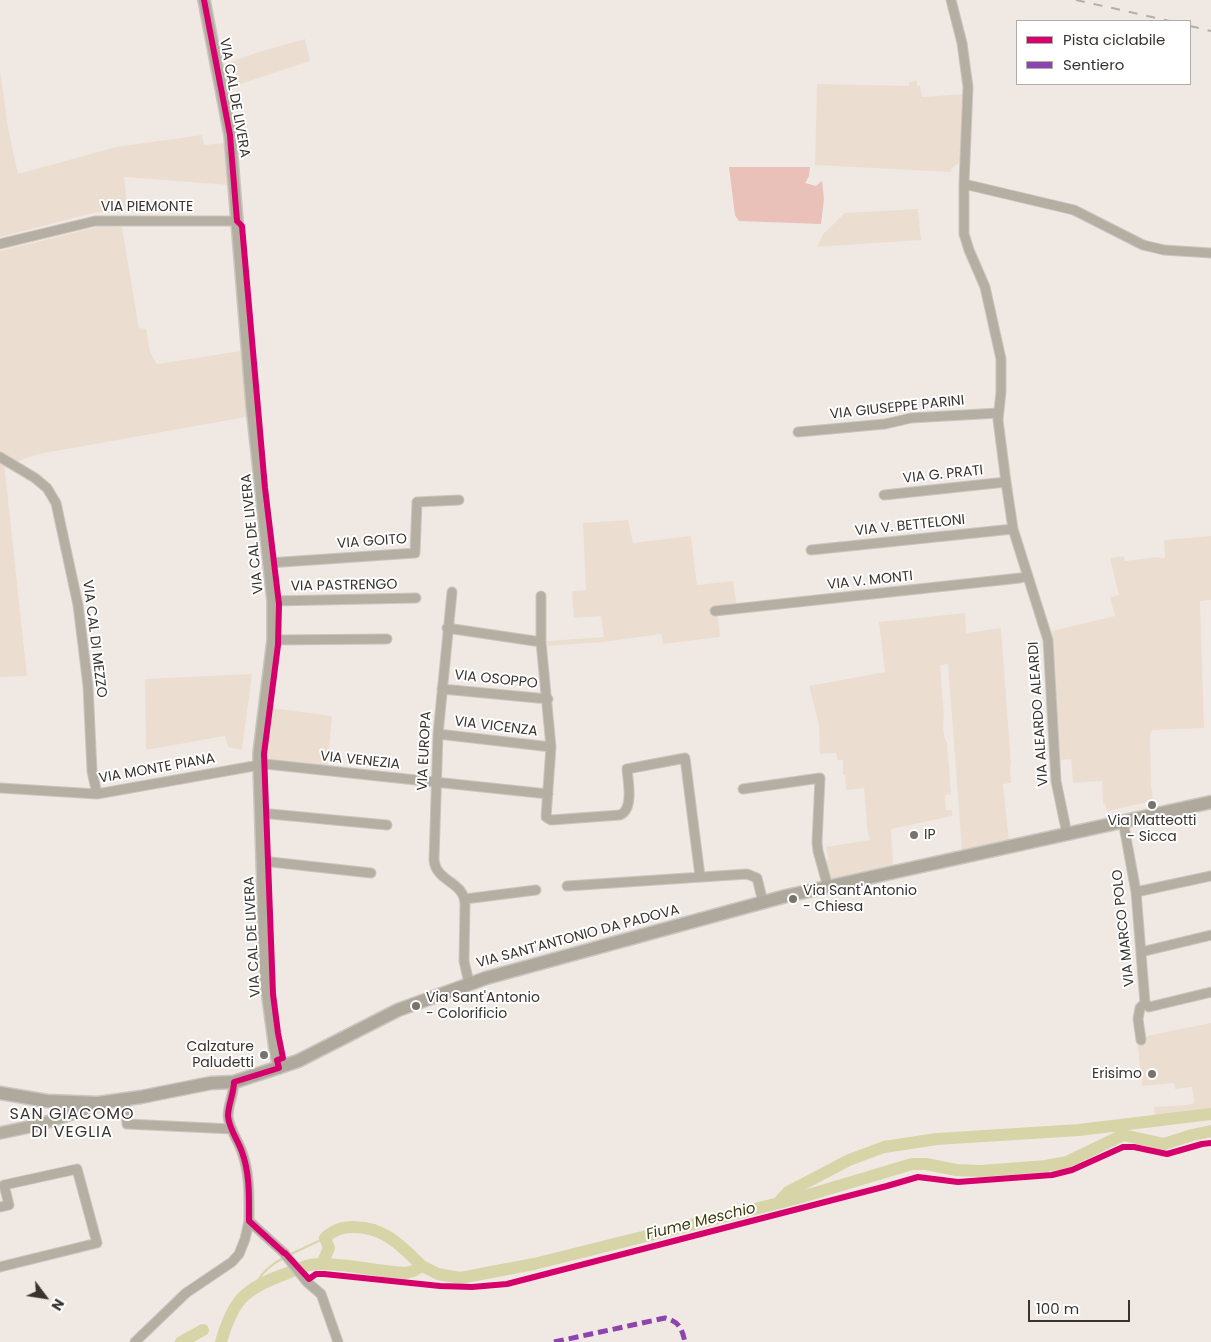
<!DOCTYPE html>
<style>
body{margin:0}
#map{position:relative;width:1211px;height:1342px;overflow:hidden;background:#f0e9e3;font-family:Poppins,sans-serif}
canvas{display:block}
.legend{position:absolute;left:1016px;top:20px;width:175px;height:65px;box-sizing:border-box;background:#fff;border:1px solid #afadab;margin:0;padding:6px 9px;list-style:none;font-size:15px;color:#38332e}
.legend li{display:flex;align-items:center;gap:10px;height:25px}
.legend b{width:25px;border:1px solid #afadab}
.north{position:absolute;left:20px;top:1272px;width:50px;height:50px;-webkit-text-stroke:4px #fff;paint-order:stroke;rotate:121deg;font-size:14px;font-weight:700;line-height:20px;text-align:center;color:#38332e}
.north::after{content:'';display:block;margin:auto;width:18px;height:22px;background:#38332e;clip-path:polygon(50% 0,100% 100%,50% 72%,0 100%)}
.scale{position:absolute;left:1028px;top:1300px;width:102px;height:22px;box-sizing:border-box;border:2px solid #38332e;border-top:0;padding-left:6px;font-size:15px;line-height:18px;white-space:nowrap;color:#38332e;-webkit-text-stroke:4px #fff;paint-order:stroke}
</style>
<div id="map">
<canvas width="1211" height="1342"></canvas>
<ul class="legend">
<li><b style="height:6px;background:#d6006c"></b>Pista ciclabile</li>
<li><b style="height:6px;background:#8e44ad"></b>Sentiero</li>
</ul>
<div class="north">N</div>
<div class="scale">100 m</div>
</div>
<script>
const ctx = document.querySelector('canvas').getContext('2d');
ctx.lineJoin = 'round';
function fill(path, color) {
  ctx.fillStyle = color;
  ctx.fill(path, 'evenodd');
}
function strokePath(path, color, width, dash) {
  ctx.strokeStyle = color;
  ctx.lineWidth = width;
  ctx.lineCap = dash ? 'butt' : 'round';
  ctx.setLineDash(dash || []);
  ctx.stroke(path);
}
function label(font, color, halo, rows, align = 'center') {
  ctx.font = font + ' Poppins,sans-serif';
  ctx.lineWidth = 4;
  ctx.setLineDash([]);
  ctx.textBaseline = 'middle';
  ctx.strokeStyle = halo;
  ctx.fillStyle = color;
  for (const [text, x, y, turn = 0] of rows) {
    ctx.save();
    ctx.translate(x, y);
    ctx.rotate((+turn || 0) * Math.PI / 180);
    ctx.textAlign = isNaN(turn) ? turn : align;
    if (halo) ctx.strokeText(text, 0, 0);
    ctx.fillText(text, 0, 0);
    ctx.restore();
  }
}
const built = new Path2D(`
 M305 39 310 61 228 88 224 64 265 50Z
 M0 69 8 128 18 174 116 147 202 135 204 145 225 143 229 185 124 177 128 213 98 212 89 214 0 237Z
 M917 81V86H920L922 97 965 94 962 160 952 168 951 172 815 165 817 84 909 86V82Z
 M918 209 921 240 817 247 823 234 845 213Z
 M101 226 122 227 139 328 146 329 150 352 157 364 241 351 246 417 39 454 15 462 0 454V251Z
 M0 460 4 462 27 676 0 677Z
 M628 520 633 543 691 536 697 585 733 581 737 607 717 608 720 637 663 644 661 634 604 642 548 646 547 641 604 637 601 616 574 618 572 592 574 591 586 590 583 523Z
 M1211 536V600L1200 601 1204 728 1153 730 1150 734 1151 784 1153 801 1107 811 1105 804H1103L1102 781 1073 783 1071 759 1058 760 1052 631 1115 616 1110 597 1119 595 1110 558 1124 556 1125 561 1159 557 1160 558H1165L1164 540Z
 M965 613 966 633 1001 628 1011 765 1010 766 1011 783 1003 784 1009 841 962 850 948 664 940 665 944 714 943 725 944 736 947 743 951 794 945 795 946 810H952V816L891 829 893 865 826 880 822 862 829 860 826 847 870 840V837L868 836 864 788 846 790 845 775H843V760H838L836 753 820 754 819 725 809 686 885 672 879 622Z
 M252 674 242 750 228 747 225 736 146 750 145 679Z
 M272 708 332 716 327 769 269 761 267 759 266 756Z
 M1211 1023V1110L1155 1117 1154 1107 1186 1105 1194 1103 1192 1087 1175 1089 1174 1083 1142 1086 1137 1038Z`);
const forest = new Path2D(`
 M729 167H810L809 176 805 183 816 186 822 181 824 199 821 224 739 221 735 215Z`);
const stream = new Path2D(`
 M289 1255 325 1238
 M256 1286C259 1274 273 1263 285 1257`);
const river = new Path2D(`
 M778 1203 788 1192 849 1160 884 1147 937 1139 1079 1130 1211 1114
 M322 1264 329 1248 325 1238C333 1230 342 1227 353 1227 385 1227 401 1246 422 1266
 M181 1342 203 1330
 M221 1342C233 1300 244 1289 285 1274 296 1270 306 1264 318 1264 346 1263 377 1272 406 1273L413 1271 422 1266 438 1274 460 1278 534 1264 795 1199 912 1164H926L956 1170 981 1171 1046 1166 1067 1162 1123 1135 1164 1144 1192 1135 1211 1131`);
const street = new Path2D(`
 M951 0 962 43 968 87 964 184V234L969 250 985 287 1001 359V392L998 420 1006 482 1013 529 1048 640 1056 781 1067 834
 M964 184 1074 210 1143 245 1164 250 1211 253
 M0 244 95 221H237
 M798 432 885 424 911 418 998 413
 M0 457 35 478 47 488 56 503 78 605 88 686 92 771 97 794
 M884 495 1006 482
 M811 550 1013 529
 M268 563 415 553 417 502 459 500
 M452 592 438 734 434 860C436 882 464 881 465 904L464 961 469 983
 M541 596V642L551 747 546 817 551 820 620 815C634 809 628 782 627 769L685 758 700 876
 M273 601 416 598
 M715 611 1020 578 1028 576
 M447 628 541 642
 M273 640 387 639
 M442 689 548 699
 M438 734 551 747
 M0 788 97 794 265 764 548 794
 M743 789 820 778 817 842 818 851 828 887
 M260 813 387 825
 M1123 821 1136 892 1145 1003 1149 1007 1211 992
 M262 861 371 873
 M567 886 747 874 757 878 763 902
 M1136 892 1211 876
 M465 899 536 890
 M1141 952 1211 935
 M1141 1040 1138 1019 1140 1008 1145 1003
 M234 1082C234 1093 228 1105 228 1116 229 1129 238 1140 242 1152 250 1174 249 1197 249 1221L284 1253 307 1282 321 1294 338 1342
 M125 1100 127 1124 232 1129
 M0 1207 9 1205 4 1185 77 1169 97 1243 0 1267
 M135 1342 186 1293 232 1262 239 1254 245 1239 249 1221`);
const secondary = new Path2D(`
 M204 0 230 135 252 406 273 601V640L259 753V765L266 982 275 1049 279 1068
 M0 1133 38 1125 102 1104`);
const primary = new Path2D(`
 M0 1093 47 1101 98 1103 141 1097 211 1083 234 1082 298 1061 398 1010 486 978 786 896 1211 802`);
const rail = new Path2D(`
 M1076 0 1170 21
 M1190 26 1211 31`);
const quiet = new Path2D(`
 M554 1342 665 1318C679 1321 682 1329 685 1342`);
const cycleway = new Path2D(`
 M204 0 230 135 237 221 242 226 265 488 279 604 278 645 264 754 273 994 278 1033 283 1058 277 1060 279 1068 234 1082C234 1093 228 1105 228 1116 229 1129 238 1140 242 1152 250 1174 249 1197 249 1221L284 1253H285L309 1279 316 1274H324L440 1286 472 1287 507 1284 887 1186 918 1177 958 1182 1052 1175 1072 1170 1123 1147H1134L1167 1154 1202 1144 1211 1143`);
const markers = [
 [1152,805,5,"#78736d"],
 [914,835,5,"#78736d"],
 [793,899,5,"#78736d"],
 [416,1006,5,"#78736d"],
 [264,1055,5,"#78736d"],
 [1152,1074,5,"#78736d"]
];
const streetNames = [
 ["VIA CAL DE LIVERA",234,98,80],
 ["VIA PIEMONTE",147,207],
 ["VIA GIUSEPPE PARINI",897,408,-6],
 ["VIA G. PRATI",943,475,-6],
 ["VIA V. BETTELONI",910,526,-6],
 ["VIA CAL DE LIVERA",253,534,-96],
 ["VIA GOITO",372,542,-4],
 ["VIA V. MONTI",870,581,-6],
 ["VIA PASTRENGO",344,586,-1],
 ["VIA CAL DI MEZZO",94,639,83],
 ["VIA OSOPPO",496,680,6],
 ["VIA ALEARDO ALEARDI",1039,714,-94],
 ["VIA VICENZA",496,727,7],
 ["VIA EUROPA",425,751,-87],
 ["VIA VENEZIA",360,761,6],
 ["VIA MONTE PIANA",157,769,-10],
 ["VIA MARCO POLO",1124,928,-96],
 ["VIA CAL DE LIVERA",253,937,-93],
 ["VIA SANT'ANTONIO DA PADOVA",578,937,-15]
];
const poiNames = [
 ["Via Matteotti",1152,821,"center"],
 ["- Sicca",1152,837,"center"],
 ["IP",924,835],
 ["Via Sant'Antonio",803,891],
 ["- Chiesa",803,907],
 ["Via Sant'Antonio",426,998],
 ["- Colorificio",426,1014],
 ["Calzature",254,1047,"right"],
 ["Paludetti",254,1063,"right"],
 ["Erisimo",1142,1074,"right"]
];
const waterNames = [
 ["Fiume Meschio",701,1222,-14]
];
const quarterNames = [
 ["SAN GIACOMO",72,1115],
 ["DI VEGLIA",72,1133]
];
fill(built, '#ebded0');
fill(forest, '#e9c1b9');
strokePath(stream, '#d7d5a8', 2);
strokePath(river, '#d7d5a8', 12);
strokePath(street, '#cac5c0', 11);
strokePath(secondary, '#cac5c0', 14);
strokePath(primary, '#cac5c0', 15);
strokePath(street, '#b5afa3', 9);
strokePath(secondary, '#b4aea0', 11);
strokePath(primary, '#afa89d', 12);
strokePath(rail, '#b4aea6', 2, [9, 9]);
strokePath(quiet, '#8e44ad', 5, [10, 5]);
strokePath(cycleway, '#d6006c', 6);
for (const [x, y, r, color] of markers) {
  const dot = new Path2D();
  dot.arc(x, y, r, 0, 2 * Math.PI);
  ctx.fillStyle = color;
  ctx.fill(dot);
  strokePath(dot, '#fff', 2);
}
label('14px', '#38332e', '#fff', streetNames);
label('14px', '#38332e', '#fff', poiNames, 'left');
label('italic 15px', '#3d3c0c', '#fff', waterNames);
ctx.letterSpacing = '1px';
label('16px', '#38332e', '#fff', quarterNames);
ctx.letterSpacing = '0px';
</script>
